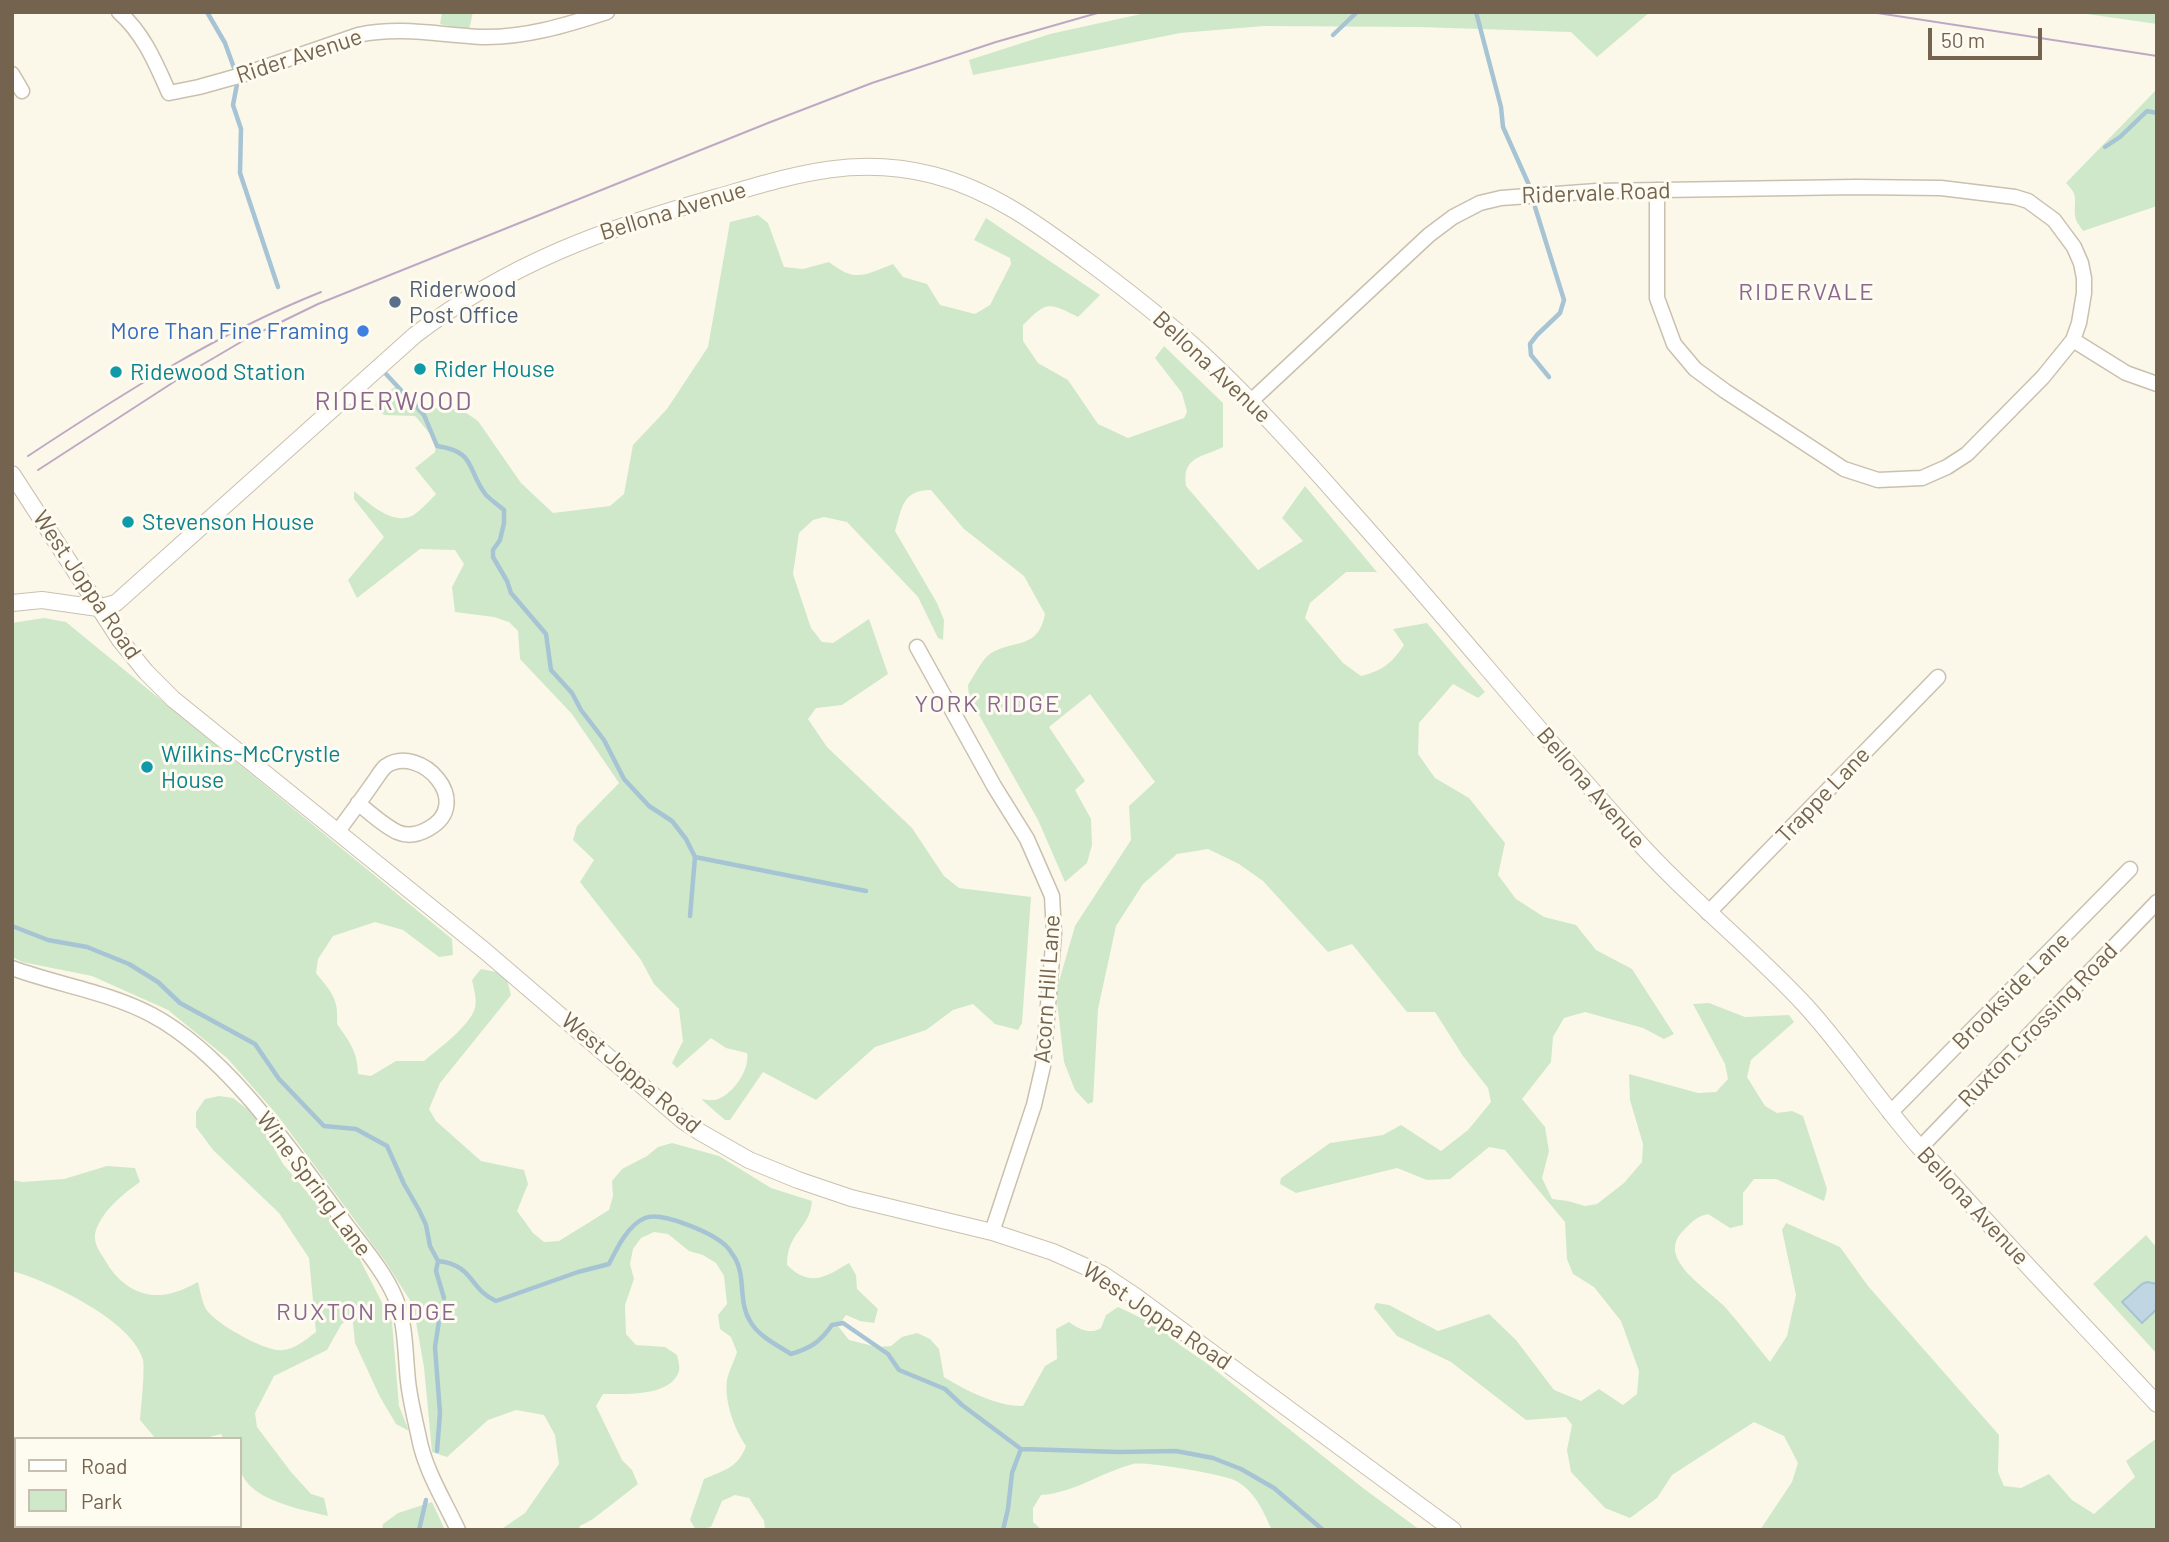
<!DOCTYPE html>
<style>
body{margin:0}
#map{position:relative;width:2169px;height:1542px;overflow:hidden;background:#fbf8ea;font-family:Barlow,sans-serif}
canvas{display:block}
.frame{position:absolute;inset:0;border:14px solid #74644f;pointer-events:none}
.legend{position:absolute;left:14px;top:1437px;width:228px;height:91px;box-sizing:border-box;background:#fefbf1;border:2px solid #c7bfb0;margin:0;padding:9px 12px;list-style:none;font-size:21px;color:#74644f}
.legend li{display:flex;align-items:center;gap:14px;height:35px}
.legend b{width:35px;border:2px solid #c7bfb0}
.scale{position:absolute;left:1928px;top:28px;width:114px;height:32px;box-sizing:border-box;border:4px solid #74644f;border-top:0;padding-left:9px;font-size:21px;line-height:24px;white-space:nowrap;color:#74644f;-webkit-text-stroke:5px #fefbf1;paint-order:stroke}
</style>
<div id="map">
<canvas width="2169" height="1542"></canvas>
<div class="frame"></div>
<ul class="legend">
<li><b style="height:9px;background:#fff"></b>Road</li>
<li><b style="height:19px;background:#cfe8c9"></b>Park</li>
</ul>
<div class="scale">50 m</div>
</div>
<script>
const ctx = document.querySelector('canvas').getContext('2d');
ctx.lineJoin = 'round';
function fill(path, color) {
  ctx.fillStyle = color;
  ctx.fill(path, 'evenodd');
}
function strokePath(path, color, width, dash) {
  ctx.strokeStyle = color;
  ctx.lineWidth = width;
  ctx.lineCap = dash ? 'butt' : 'round';
  ctx.setLineDash(dash || []);
  ctx.stroke(path);
}
function label(font, color, halo, rows, align = 'center') {
  ctx.font = font + ' Barlow,sans-serif';
  ctx.lineWidth = 6;
  ctx.setLineDash([]);
  ctx.textBaseline = 'middle';
  ctx.strokeStyle = halo;
  ctx.fillStyle = color;
  for (const [text, x, y, turn = 0] of rows) {
    ctx.save();
    ctx.translate(x, y);
    ctx.rotate((+turn || 0) * Math.PI / 180);
    ctx.textAlign = isNaN(turn) ? turn : align;
    if (halo) ctx.strokeText(text, 0, 0);
    ctx.fillText(text, 0, 0);
    ctx.restore();
  }
}
const green = new Path2D(`
 M442 12H473L469 30 440 24Z
 M1150 12H1650L1597 57 1571 32 1419 27 1264 26 1180 33 973 75 969 60 1050 34Z
 M2073 12H2157V24Z
 M2157 89V206L2083 231C2080 226 2075 221 2075 215 2074 199 2079 196 2066 183Z
 M758 215 768 223 784 267 803 269 829 262C856 283 864 275 893 264L903 277 927 284 940 305 975 314 990 305 1011 264 1010 258 974 240 986 218 1100 295 1078 317C1048 302 1047 301 1023 325V341L1038 363 1068 380 1098 424 1128 438 1184 418 1187 412 1182 393 1155 358 1164 346 1223 403V447C1200 458 1182 457 1186 486L1258 570 1303 541 1282 518 1305 486 1377 572H1346L1310 603 1305 618 1343 663 1361 676C1382 671 1392 663 1404 645L1393 629 1427 623 1485 692 1478 698 1453 684 1419 723 1418 754 1435 778 1469 798 1505 843 1498 875 1516 899 1544 917 1576 925 1596 950 1632 969 1674 1034 1664 1039 1643 1028 1585 1012 1564 1018 1553 1037 1551 1062 1522 1099 1545 1127 1549 1151 1542 1178 1552 1199 1568 1201 1585 1206 1597 1204 1624 1183 1642 1162 1643 1144 1630 1100 1629 1074 1698 1093 1716 1092 1728 1079 1725 1064 1693 1004 1709 1003 1745 1017 1789 1015 1794 1022 1751 1060 1747 1077 1765 1106 1777 1113 1792 1111 1803 1116 1827 1189 1824 1201 1776 1179H1754L1743 1193V1225L1730 1228 1708 1214C1695 1217 1691 1223 1682 1232 1656 1260 1710 1290 1725 1307 1741 1325 1755 1344 1770 1362L1787 1336 1796 1295 1782 1230 1786 1223 1840 1247 1868 1286 1999 1435 1998 1472 2004 1486 2021 1488 2049 1474 2072 1500 2094 1514 2135 1477 2126 1461 2157 1438V1530H1760L1792 1482 1798 1463 1784 1436 1754 1422 1672 1475 1657 1498 1630 1518 1605 1508 1571 1472 1567 1450 1572 1425 1566 1417 1526 1420 1451 1362 1397 1336 1374 1308 1376 1303 1389 1305 1438 1331 1489 1314 1516 1340 1554 1390 1581 1401 1599 1389 1623 1405 1637 1394 1639 1371 1621 1321 1594 1287 1573 1274 1567 1259 1565 1222 1505 1150 1489 1147 1450 1179 1427 1180 1397 1168 1296 1193 1280 1184 1281 1178 1330 1143 1383 1135 1401 1125 1441 1151 1468 1130 1491 1102 1488 1088 1463 1056 1435 1012H1407L1352 944 1328 952 1263 881 1239 864 1208 849 1177 854 1143 884 1116 926 1098 1009 1093 1102 1088 1104 1075 1090 1064 1062 1056 992 1075 926 1131 840 1129 806 1155 782 1090 694 1049 727 1085 781 1075 790 1091 819 1092 845 1087 863 1065 882 1038 820 969 697 968 685C974 676 982 659 991 653 1015 639 1038 650 1045 614L1024 576 964 529 931 490C902 490 902 508 895 531L937 603 944 620 943 640 938 638 918 597 847 522 824 517 813 520 799 533 793 574 811 628 822 642 833 643 869 619 888 674 842 705 816 708 808 719 827 747 912 828 944 876 959 888 1031 897 1022 1023 1018 1030 995 1024 973 1004 953 1010 926 1030 875 1047 816 1100 763 1072 730 1120H725L701 1099C706 1100 713 1101 718 1099 734 1093 750 1069 747 1053L726 1048 711 1038 677 1068 672 1063 683 1041 679 1009 654 984 641 960 580 882 594 860 573 840 577 826 619 783 572 714 520 659 518 631 509 622 494 617 455 612 452 587 464 564 455 550 420 549 357 598 348 580 384 537 354 499V491C369 503 394 528 415 514 422 509 429 501 436 494L415 468 435 452 436 441 415 416 384 415 375 406 379 398 395 387 427 407 462 410 478 421 521 483 553 513 610 506 624 494 633 445 667 409 708 347 730 222Z
 M44 618 66 622 452 939 453 955 439 957 403 930 375 922 333 936 318 959 316 973C331 992 339 998 337 1024 349 1041 358 1052 358 1074L371 1076 396 1061H424C438 1049 470 1026 475 1008 477 999 474 989 472 980L481 969 496 972 507 980 511 995 440 1083 429 1109 436 1121 481 1161 524 1170 528 1184 517 1211 533 1233 544 1242 559 1241 609 1210 613 1196 612 1181 622 1169 647 1156 658 1147 672 1143 719 1156 771 1188 812 1201C810 1230 787 1231 787 1265 811 1288 825 1277 849 1263L856 1275 857 1289 878 1309 874 1323 860 1321 846 1315 838 1326 849 1340 877 1347 891 1346 902 1337 917 1333 930 1339 939 1349 944 1377C964 1390 999 1407 1023 1406L1045 1366 1057 1359 1056 1329 1069 1322C1079 1329 1089 1335 1101 1328L1106 1315 1118 1307 1158 1326 1180 1345 1205 1362 1363 1488 1420 1530H1272C1263 1511 1256 1493 1238 1482 1228 1475 1145 1461 1133 1464 1102 1472 1074 1493 1041 1495L1033 1508V1522L1042 1530H765L764 1521 749 1498 735 1495 722 1501 711 1527 696 1530 690 1520 704 1479C724 1470 738 1468 746 1446 734 1429 724 1400 727 1380 729 1371 734 1361 737 1352L731 1337 720 1329 718 1315 727 1304 724 1276 716 1263 703 1255 689 1251 668 1234 654 1232 641 1238 633 1249 630 1264 634 1279 625 1305 626 1334 636 1345 665 1347 677 1355C678 1360 680 1366 679 1371 671 1397 625 1394 603 1394L596 1406 622 1460 632 1470 638 1484 593 1519 580 1526 578 1530H500L525 1513 559 1464 555 1435 544 1415 516 1410 488 1420 447 1457 432 1452 424 1367 413 1305 385 1261 278 1116 228 1059 168 1010 92 976 22 962 12 957V623Z
 M219 1096 233 1098 255 1115 283 1164 352 1244 392 1322 399 1406 409 1431 396 1424 380 1397 355 1343 352 1314 341 1325 327 1350 274 1376 255 1413 257 1427 291 1472 311 1494 324 1498 328 1516C301 1509 245 1500 240 1467 238 1458 240 1448 240 1439H224L221 1434 202 1439H156L140 1420C141 1407 145 1371 143 1360 133 1321 49 1281 12 1271V1180L22 1182 64 1179 107 1166 135 1168 140 1182C123 1194 104 1209 96 1230 92 1241 99 1251 105 1260 119 1285 143 1301 172 1293 181 1291 190 1286 198 1282 200 1290 202 1302 206 1309 214 1323 267 1353 283 1350 296 1349 306 1339 316 1332L309 1258 279 1213 213 1150 196 1127V1112L205 1099Z
 M2146 1235 2157 1248V1354L2093 1284Z
 M432 1502 445 1530H382L383 1524 398 1513Z`);
const water = new Path2D(`
 M2147 1282 2157 1284V1309L2142 1323 2122 1302 2142 1284Z`);
const stream = new Path2D(`
 M207 12 225 43 238 79 233 105 241 129 240 173 278 287
 M1476 12 1501 107 1503 127 1529 185
 M1333 35 1357 12
 M2105 147 2120 137 2147 111 2157 113
 M1535 207 1564 300 1560 313 1537 335 1530 344 1531 355 1549 377
 M386 374 424 415 437 446C477 452 466 469 486 495 491 500 498 505 504 510V523L500 540 493 550V557L507 581 511 593 546 634 551 670 572 693 581 710 604 740 624 779 649 806 672 821 686 839 695 857 690 916
 M695 857 866 891
 M12 926 48 940 87 947 129 964 158 982 180 1003 255 1044 279 1079 324 1126 356 1129 387 1146 404 1184 419 1210 426 1225 430 1246 438 1261 436 1271 444 1298
 M438 1261C474 1265 469 1289 496 1301L578 1272 609 1264C617 1248 628 1225 645 1218 662 1211 712 1233 725 1245 729 1248 732 1254 735 1258 746 1277 738 1302 750 1321 758 1336 777 1345 791 1354 811 1348 820 1342 832 1325L843 1323 888 1354 899 1370 945 1389 962 1405 1021 1449 1119 1452 1176 1451 1213 1458 1241 1469 1274 1488 1323 1530
 M437 1451 440 1413 435 1347 441 1308
 M419 1530 426 1500
 M1003 1530 1008 1509 1012 1473 1021 1449`);
const minor = new Path2D(`
 M119 12C144 34 156 64 169 93L199 87 242 75 358 35C401 26 439 35 481 37 525 38 567 25 607 12
 M12 74 22 91
 M2073 340 2126 373 2157 384
 M1251 401 1429 235 1453 217 1480 203 1501 198 1597 191 1856 187 1941 188 2015 197 2028 201 2054 220 2074 247 2081 263 2084 278V293L2079 323 2073 340 2043 377 1967 454 1947 467 1922 478 1878 480 1844 469 1725 391 1695 369 1674 344 1657 298V190
 M917 647 994 786 1027 839 1052 896 1054 933 1043 1066 1034 1105 992 1232
 M338 831C350 815 362 799 373 783 377 778 381 770 386 766 420 743 476 803 428 829 419 834 408 837 397 832 383 825 370 813 358 803
 M1708 913 1938 677
 M12 968C58 985 109 992 152 1015 227 1055 292 1151 342 1219 360 1244 383 1269 395 1297 406 1323 405 1353 408 1381 410 1400 415 1419 419 1438 425 1470 444 1500 458 1530
 M1890 1113 2130 869
 M1920 1148 2157 902`);
const tertiary = new Path2D(`
 M12 474 120 640 146 672 173 699 485 951 682 1120 700 1132 749 1160 798 1180 851 1198 992 1232 1053 1252 1102 1274 1135 1296 1453 1530
 M12 603 42 600 98 608 116 603 415 335C509 263 606 228 718 197 794 175 853 155 933 175 995 191 1043 228 1093 265 1133 295 1173 326 1209 360 1257 405 1301 454 1344 503 1442 612 1534 726 1632 835 1686 896 1750 946 1805 1005 1847 1051 1880 1103 1921 1149 1998 1236 2078 1319 2157 1404`);
const tram = new Path2D(`
 M1871 12 2157 56
 M28 456C122 394 216 334 321 292
 M38 470 183 376 246 339 318 304 768 123 872 83 996 42 1101 12`);
const markers = [
 [395,302,7,"#5c6f8a"],
 [363,331,7,"#3f7fe0"],
 [420,369,7,"#0f9aa8"],
 [116,372,7,"#0f9aa8"],
 [128,522,7,"#0f9aa8"],
 [147,767,7,"#0f9aa8"]
];
const streetNames = [
 ["Rider Avenue",299,56,-18],
 ["Ridervale Road",1596,193,-2],
 ["Bellona Avenue",673,211,-17],
 ["Bellona Avenue",1212,367,43],
 ["West Joppa Road",87,585,56],
 ["Bellona Avenue",1591,788,49],
 ["Trappe Lane",1823,795,-46],
 ["Acorn Hill Lane",1047,989,-86],
 ["Brookside Lane",2011,991,-45],
 ["Ruxton Crossing Road",2038,1025,-46],
 ["West Joppa Road",631,1073,40],
 ["Wine Spring Lane",314,1184,53],
 ["Bellona Avenue",1973,1206,47],
 ["West Joppa Road",1157,1316,34]
];
const serviceNames = [
 ["Riderwood",409,289],
 ["Post Office",409,315]
];
const shopNames = [
 ["More Than Fine Framing",349,331]
];
const cultureNames = [
 ["Rider House",434,369],
 ["Ridewood Station",130,372],
 ["Stevenson House",142,522],
 ["Wilkins-McCrystle",161,754],
 ["House",161,780]
];
const neighbourhoodNames = [
 ["RIDERVALE",1807,292],
 ["YORK RIDGE",988,704],
 ["RUXTON RIDGE",367,1312]
];
const quarterNames = [
 ["RIDERWOOD",394,401]
];
fill(green, '#cfe8c9');
fill(water, '#c0d7e3');
strokePath(water, '#a7c4d4', 2);
strokePath(stream, '#a7c4d4', 4.5);
strokePath(minor, '#cac0ae', 17);
strokePath(tertiary, '#cac0ae', 18);
strokePath(minor, '#fff', 14);
strokePath(tertiary, '#fff', 16);
strokePath(tram, '#bea9c5', 2);
for (const [x, y, r, color] of markers) {
  const dot = new Path2D();
  dot.arc(x, y, r, 0, 2 * Math.PI);
  ctx.fillStyle = color;
  ctx.fill(dot);
  strokePath(dot, '#fefbf1', 2.5);
}
label('23px', '#74644f', '#fefbf1', streetNames);
label('23px', '#4e5e75', '#fefbf1', serviceNames, 'left');
label('23px', '#366cbe', '#fefbf1', shopNames, 'right');
label('23px', '#0d838f', '#fefbf1', cultureNames, 'left');
ctx.letterSpacing = '2px';
label('24px', '#8b678f', '#fefbf1', neighbourhoodNames);
ctx.letterSpacing = '0px';
ctx.letterSpacing = '2px';
label('26px', '#8b678f', '#fefbf1', quarterNames);
ctx.letterSpacing = '0px';
</script>
